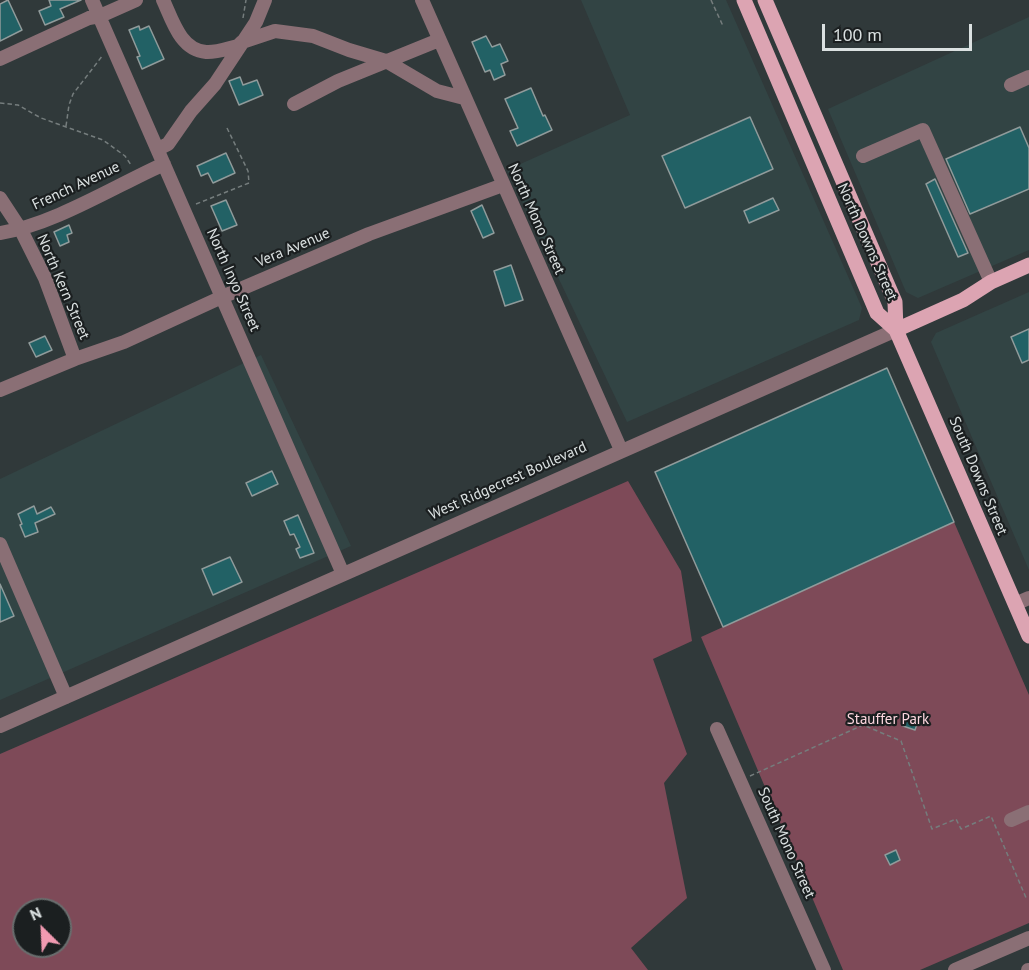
<!DOCTYPE html>
<style>
body{margin:0}
#map{position:relative;width:1029px;height:970px;overflow:hidden;background:#30393a;font-family:"PT Sans",sans-serif}
canvas{display:block}
.north{position:absolute;left:12px;top:898px;width:60px;height:60px;box-sizing:border-box;background:#1b1f20;border:2px solid #686d6d;border-radius:50%;rotate:336deg;font-size:16px;font-weight:700;line-height:24px;text-align:center;color:#dbe1e1}
.north::after{content:'';display:block;margin:auto;width:21px;height:27px;background:#f19ab1;clip-path:polygon(50% 0,100% 100%,50% 72%,0 100%)}
.scale{position:absolute;left:822px;top:24px;width:150px;height:27px;box-sizing:border-box;border:3px solid #dbe1e1;border-top:0;padding-left:8px;font-size:18px;line-height:21px;white-space:nowrap;color:#dbe1e1;-webkit-text-stroke:4px #1b1f20;paint-order:stroke}
</style>
<div id="map">
<canvas width="1029" height="970"></canvas>
<div class="north">N</div>
<div class="scale">100 m</div>
</div>
<script>
const ctx = document.querySelector('canvas').getContext('2d');
ctx.lineJoin = 'round';
function fill(path, color) {
  ctx.fillStyle = color;
  ctx.fill(path, 'evenodd');
}
function strokePath(path, color, width, dash) {
  ctx.strokeStyle = color;
  ctx.lineWidth = width;
  ctx.lineCap = dash ? 'butt' : 'round';
  ctx.setLineDash(dash || []);
  ctx.stroke(path);
}
function label(font, color, halo, rows, align = 'center') {
  ctx.font = font + ' "PT Sans",sans-serif';
  ctx.lineWidth = 4.5;
  ctx.setLineDash([]);
  ctx.textBaseline = 'middle';
  ctx.strokeStyle = halo;
  ctx.fillStyle = color;
  for (const [text, x, y, turn = 0] of rows) {
    ctx.save();
    ctx.translate(x, y);
    ctx.rotate((+turn || 0) * Math.PI / 180);
    ctx.textAlign = isNaN(turn) ? turn : align;
    if (halo) ctx.strokeText(text, 0, 0);
    ctx.fillText(text, 0, 0);
    ctx.restore();
  }
}
const built = new Path2D(`
 M581 0H726L862 308 859 320 627 422 507 170 630 115Z
 M1029 17V250L918 298 906 292 828 109Z
 M1029 292V570L931 342 936 333Z
 M261 355 351 546 0 700V479Z`);
const green = new Path2D(`
 M628 481 681 571 692 641 653 659 687 754 664 783 687 898 631 948 648 970H0V754ZM24 910H60V946H24Z
 M954 522 1029 695V923L920 970H843L701 637Z`);
const building = new Path2D(`
 M8 0 22 30 0 41V4Z
 M49 0H81L60 9 64 17 45 25 39 11 51 6Z
 M139 26 140 30 149 26 164 59 142 69 137 57 140 56 129 30Z
 M486 36 492 47 500 44 508 61 501 64 505 75 494 80 490 70 485 72 472 42Z
 M240 77 243 85 257 80 263 95 239 105 229 81Z
 M531 88 543 116 545 115 552 130 517 146 510 131 518 128 505 99Z
 M750 117 773 169 685 208 662 156Z
 M1020 127 1029 148V189L970 214 946 159Z
 M226 153 235 173 213 183 208 173 201 176 197 166Z
 M935 179 968 253 958 257 926 184Z
 M773 198 779 210 749 223 744 211Z
 M226 200 237 225 222 231 211 206Z
 M482 205 494 233 483 238 471 211Z
 M69 225 72 233 67 235 69 242 60 246 54 232Z
 M511 265 523 300 505 306 494 271Z
 M1029 329V360L1022 363 1011 337Z
 M45 336 52 350 36 357 29 343Z
 M887 368 954 522 723 627 655 472Z
 M272 471 278 484 252 496 246 483Z
 M34 506 37 514 51 507 55 514 35 523 38 532 25 537 20 525 22 524 18 514Z
 M298 515 314 553 300 558 296 549 300 547 294 534 290 535 284 521Z
 M230 557 242 582 213 595 202 569Z
 M0 584 14 616 0 622Z
 M908 714 919 718 915 730 903 726Z
 M896 850 900 860 890 865 885 855Z`);
const path = new Path2D(`
 M711 0 723 26
 M243 18 246 0
 M0 103 18 105 41 118 103 140 125 156 131 165
 M66 126 69 105 73 94 103 55
 M196 204 249 183 248 171 227 128
 M750 776 863 725 901 741 932 829 956 819 961 829 991 816 1027 900`);
const minor = new Path2D(`
 M92 0 343 574
 M163 0C172 19 180 50 206 52 215 53 229 48 238 46L242 42 275 31 313 36 349 50 386 61 437 91 464 98
 M422 0 621 450
 M0 59 89 18 100 16 136 0
 M1011 85 1029 77
 M294 104 338 81 439 40
 M158 149 168 144 191 111 215 84 256 22 265 0
 M863 156 923 130 991 282
 M0 198 21 230 45 278 75 359
 M0 233C53 225 115 186 164 164
 M0 390 75 359 124 342 222 297 369 234 503 185
 M0 544 66 697
 M1015 604 1029 598
 M0 726 896 330
 M717 729 824 970
 M1011 820 1029 812
 M955 970 1029 938
 M1028 970H1029`);
const major = new Path2D(`
 M744 0 877 313 896 330
 M765 0 895 302 896 330 1029 636
 M896 330 963 300 991 282 1029 265`);
const streetNames = [
 ["French Avenue",76,186,-25],
 ["North Mono Street",536,219,66],
 ["North Downs Street",867,242,66],
 ["Vera Avenue",293,248,-23],
 ["North Inyo Street",233,280,66],
 ["North Kern Street",63,287,67],
 ["South Downs Street",978,476,67],
 ["West Ridgecrest Boulevard",508,481,-24],
 ["South Mono Street",786,843,66]
];
const parkNames = [
 ["Stauffer Park",888,720]
];
fill(built, '#324444');
fill(green, '#7e4a58');
fill(building, '#226165');
strokePath(building, '#909b9b', 1.5);
strokePath(path, '#757d7d', 1.5, [4.5, 3]);
strokePath(minor, '#8a6f75', 14);
strokePath(major, '#dca4b2', 15);
label('15px', '#dbe1e1', '#1b1f20', streetNames);
label('15px', '#fdd7df', '#1b1f20', parkNames);
</script>
